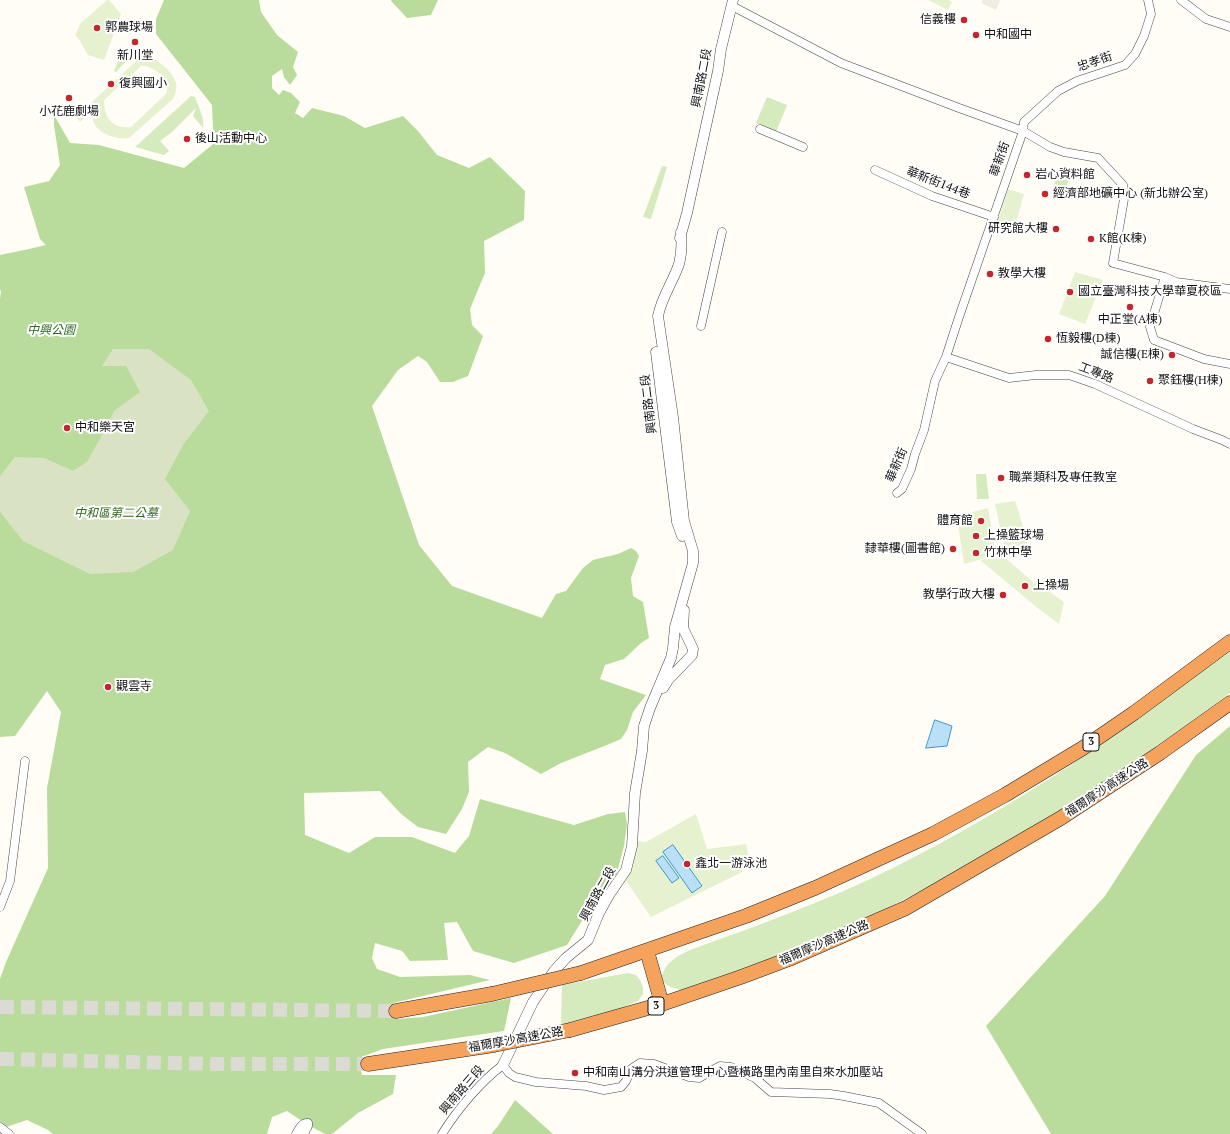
<!DOCTYPE html>
<meta charset="utf-8">
<style>
body{margin:0}
canvas{display:block;background:#fffdf5}
</style>
<canvas width="1230" height="1134"></canvas>
<script>
const ctx = document.querySelector('canvas').getContext('2d');
ctx.lineJoin = 'round';
function fill(path, color) {
  ctx.fillStyle = color;
  ctx.fill(path, 'evenodd');
}
function strokePath(path, color, width, dash) {
  ctx.strokeStyle = color;
  ctx.lineWidth = width;
  ctx.lineCap = dash ? 'butt' : 'round';
  ctx.setLineDash(dash || []);
  ctx.stroke(path);
}
function label(font, color, halo, rows, align = 'center') {
  ctx.font = font + ' "PT Serif","Noto Sans TC",serif';
  ctx.lineWidth = 4;
  ctx.setLineDash([]);
  ctx.textBaseline = 'middle';
  ctx.strokeStyle = halo;
  ctx.fillStyle = color;
  for (const [text, x, y, turn = 0] of rows) {
    ctx.save();
    ctx.translate(x, y);
    ctx.rotate((+turn || 0) * Math.PI / 180);
    ctx.textAlign = isNaN(turn) ? turn : align;
    if (halo) ctx.strokeText(text, 0, 0);
    ctx.fillText(text, 0, 0);
    ctx.restore();
  }
}
const green = new Path2D(`
 M123 50 135 53 132 58 128 59 116 72 114 71Z
 M191 96 195 97C198 107 205 117 203 128L193 116 196 108 173 131 160 141 169 151 164 155 135 147Z
 M767 97 787 105 776 132 756 123Z
 M662 166 667 167 651 219 643 217Z
 M1060 168 1071 171 1073 174H1071L1065 192 1067 193 1065 195 1052 190 1059 169Z
 M976 474H986L989 499H977Z
 M1230 652V693L1170 737 1051 817 928 887 849 928 786 954 684 991C675 988 665 987 661 978 667 961 674 958 690 950 759 925 829 900 895 867 950 839 1004 808 1057 774 1116 735 1172 692 1230 652Z
 M628 973 636 975 640 980 643 987V994L638 1001 614 1011 561 1024 562 985Z`);
const forest = new Path2D(`
 M164 0H259L261 12 277 35 298 52 293 67 297 75 290 85 284 77 282 69 272 76V88L279 95 283 90 291 93 300 102 295 113 303 118 312 108 344 116 365 128 403 116 418 131 437 155 469 168 490 157 525 191 524 220 484 241 485 273 470 309 472 325 483 336 468 376 453 382H440L427 362 418 356 398 370 372 406 419 545 452 586 542 618 556 594 566 591 583 568 593 560 618 554 631 548 636 551 639 556 631 578 633 596 643 602 649 638 641 643 624 659 605 665 600 679 646 695 633 712 627 730 621 739 607 745 561 763 541 774 505 753 488 747 468 762 469 792 462 809 446 834 418 827 400 813 380 791 304 793 305 835 349 853 375 837H412L455 853 469 836 480 799 574 825 608 814 625 812 627 824 624 846 614 884 591 906 567 945 514 963 473 951 457 922 444 923 448 960 410 961 402 951 375 943 372 958 377 969 400 977 470 975 490 980 393 1003 398 1019 423 1017 511 998 504 1031 383 1049 358 1058 362 1075H396L393 1094 358 1113 332 1134H325L308 1125 287 1111 272 1117 267 1134H53L48 1130 27 1120 0 1129V979L6 962 48 868 47 788 61 712 47 691 15 736 0 737V299L1 291 0 290V255L29 249 46 245 40 239 24 187 49 181 60 165 54 125V115L70 143 99 145 184 168 218 140 213 129 212 105 156 34V19Z
 M391 0H438L431 15 407 18 392 2Z
 M1230 726V1134H1051L986 1026 1105 896 1196 755Z
 M515 1100 553 1134H491L498 1126Z`);
const cemetery = new Path2D(`
 M113 349H149L191 380 209 411 183 445 165 479 190 511 173 550 133 572 90 574 23 541 0 512V476L15 457 44 458 73 471 87 462 108 424 114 411 140 392 126 366H102Z`);
const pitch = new Path2D(`
 M107 0H109L121 14 104 60 88 55 78 38 75 36 80 24Z
 M928 0H949L952 2 948 10Z
 M150 48 153 52 146 58C149 59 153 59 156 60 159 62 163 65 166 68 176 78 180 85 173 99L129 138C117 140 96 134 93 120 93 117 93 113 93 110L80 122 76 117ZM141 66H146L151 68 161 74 167 86V91L166 94 131 127C112 129 104 118 104 100Z
 M1008 189 1024 194 1014 230 997 224Z
 M1075 272 1103 280 1085 324 1059 314Z
 M1015 501 1019 513 1030 554 1013 550 1004 546 995 504Z
 M988 508 996 555 964 564 957 516Z
 M1002 555 1033 582 1047 590 1064 602 1059 624 1040 610 980 560Z
 M696 814 707 849 746 844 750 861 743 862 742 872 651 917 626 881 632 866 636 841 646 842Z`);
const plaza = new Path2D(`
 M983 0H999L1000 1 996 10 981 3Z`);
const water = new Path2D(`
 M935 720 952 726 947 746 926 748Z
 M673 845 702 886 692 893 663 852Z
 M663 856 679 878 672 883 656 861Z`);
const motorwayTunnel = new Path2D(`
 M0 1007 396 1011
 M0 1059 213 1064H368`);
const minor = new Path2D(`
 M1181 0 1206 19 1230 27
 M732 6 841 63 959 108 1023 131 1050 147 1064 152 1098 158 1123 185 1124 199 1113 263 1165 277 1176 282 1230 289
 M760 129 803 147
 M875 170 932 196 994 217
 M1165 277 1150 327 1154 340 1204 359 1230 364
 M701 326 722 232
 M946 357 1009 378 1036 375H1069L1095 384 1193 429 1222 440 1230 444
 M897 493 902 489 911 469 915 454 924 430 935 381 946 357 959 317 1023 131 1024 122 1058 91 1077 81 1125 65 1135 54 1144 36 1151 14 1148 0
 M0 907 10 881 25 761
 M0 1127 9 1134
 M296 1134C299 1129 302 1122 308 1123V1126L304 1134
 M442 1134C457 1110 481 1081 503 1065L509 1073 515 1077 536 1082 586 1086 604 1090 621 1087 626 1081 631 1069 640 1063 654 1064 689 1077 699 1078 720 1066 731 1067 755 1078 771 1092 830 1094 844 1096 879 1103 922 1134`);
const tertiary = new Path2D(`
 M680 238 687 213 718 71 721 49 733 0
 M656 352 677 522 682 536
 M663 688 668 680 692 655 693 649 683 628 684 610
 M503 1065 533 1002 554 971 566 958 588 940 599 913 609 895 626 870 632 846 635 793 642 751 644 726 650 708 671 658 673 648 675 627 693 563V551L684 521 673 417 658 316C662 296 673 282 679 264 682 253 682 243 681 232`);
const motorway = new Path2D(`
 M647 951 662 1004
 M581 973 746 916 815 888 933 834 1005 795 1083 748 1134 713 1230 642
 M396 1011 492 994
 M570 1030 662 1004 741 977 789 959 906 908 1061 818 1160 753 1230 703
 M368 1064 494 1045`);
const motorwayBridge = new Path2D(`
 M492 994 581 973
 M494 1045 570 1030`);
const markers = [
 [964,20,4,"#c4262e"],
 [97,28,4,"#c4262e"],
 [976,35,4,"#c4262e"],
 [135,42,4,"#c4262e"],
 [111,84,4,"#c4262e"],
 [69,98,4,"#c4262e"],
 [187,139,4,"#c4262e"],
 [1027,175,4,"#c4262e"],
 [1045,194,4,"#c4262e"],
 [1056,229,4,"#c4262e"],
 [1091,239,4,"#c4262e"],
 [990,274,4,"#c4262e"],
 [1070,292,4,"#c4262e"],
 [1130,307,4,"#c4262e"],
 [1048,339,4,"#c4262e"],
 [1172,355,4,"#c4262e"],
 [1150,381,4,"#c4262e"],
 [67,428,4,"#c4262e"],
 [1001,478,4,"#c4262e"],
 [981,521,4,"#c4262e"],
 [976,536,4,"#c4262e"],
 [953,549,4,"#c4262e"],
 [976,553,4,"#c4262e"],
 [1025,586,4,"#c4262e"],
 [1003,595,4,"#c4262e"],
 [108,687,4,"#c4262e"],
 [687,864,4,"#c4262e"],
 [575,1073,4,"#c4262e"]
];
const shields = [
 [1091,742,16],
 [656,1006,16]
];
const shieldNames = [
 ["3",1091,742],
 ["3",656,1006]
];
const poiNames = [
 ["信義樓",956,20,"right"],
 ["郭農球場",105,28],
 ["中和國中",984,35],
 ["新川堂",135,56,"center"],
 ["復興國小",119,84],
 ["小花鹿劇場",69,112,"center"],
 ["後山活動中心",195,139],
 ["岩心資料館",1035,175],
 ["經濟部地礦中心 (新北辦公室)",1053,194],
 ["研究館大樓",1048,229,"right"],
 ["K館(K棟)",1099,239],
 ["教學大樓",998,274],
 ["國立臺灣科技大學華夏校區",1078,292],
 ["中正堂(A棟)",1130,320,"center"],
 ["恆毅樓(D棟)",1056,339],
 ["誠信樓(E棟)",1164,355,"right"],
 ["聚鈺樓(H棟)",1158,381],
 ["中和樂天宮",75,428],
 ["職業類科及專任教室",1009,478],
 ["體育館",973,521,"right"],
 ["上操籃球場",984,536],
 ["隸華樓(圖書館)",945,549,"right"],
 ["竹林中學",984,553],
 ["上操場",1033,586],
 ["教學行政大樓",995,595,"right"],
 ["觀雲寺",116,687],
 ["鑫北一游泳池",695,864],
 ["中和南山溝分洪道管理中心暨橫路里內南里自來水加壓站",583,1073]
];
const streetNames = [
 ["忠孝街",1095,62,-19],
 ["興南路二段",702,78,-79],
 ["華新街",1000,159,-71],
 ["華新街144巷",938,183,21],
 ["工專路",1096,373,21],
 ["興南路二段",649,404,-97],
 ["華新街",897,465,-67],
 ["福爾摩沙高速公路",1107,788,-33],
 ["興南路二段",598,894,-61],
 ["福爾摩沙高速公路",824,943,-23],
 ["福爾摩沙高速公路",516,1040,-10],
 ["興南路三段",462,1090,-49]
];
const parkNames = [
 ["中興公園",51,331],
 ["中和區第二公墓",116,514]
];
fill(green, '#d5ebbd');
fill(forest, '#b9dc9c');
fill(cemetery, '#d9e3c4');
fill(pitch, '#e6f2cf');
fill(plaza, '#f1ede2');
fill(water, '#b9e0f7');
strokePath(water, '#3f96cf', 1);
strokePath(motorwayTunnel, '#dbdad3', 14, [14, 7]);
strokePath(minor, '#444', 9);
strokePath(tertiary, '#444', 11);
strokePath(motorway, '#222', 15);
strokePath(minor, '#fff', 8);
strokePath(tertiary, '#fff', 10);
strokePath(motorway, '#f5a25d', 14);
strokePath(motorwayBridge, '#222', 15, []);
strokePath(motorwayBridge, '#f5a25d', 14);
for (const [x, y, r, color] of markers) {
  const dot = new Path2D();
  dot.arc(x, y, r, 0, 2 * Math.PI);
  ctx.fillStyle = color;
  ctx.fill(dot);
  strokePath(dot, '#fff', 1.5);
}
for (const [x, y, w] of shields) {
  const box = new Path2D();
  box.roundRect(x - w / 2, y - 9, w, 18, 3);
  ctx.fillStyle = '#fff';
  ctx.fill(box);
  strokePath(box, '#111', 1);
}
label('bold 11px', '#111', null, shieldNames);
label('12px', '#111', '#fff', poiNames, 'left');
label('12px', '#111', '#fff', streetNames);
label('italic 12px', '#2f6b1f', '#fff', parkNames);
</script>
